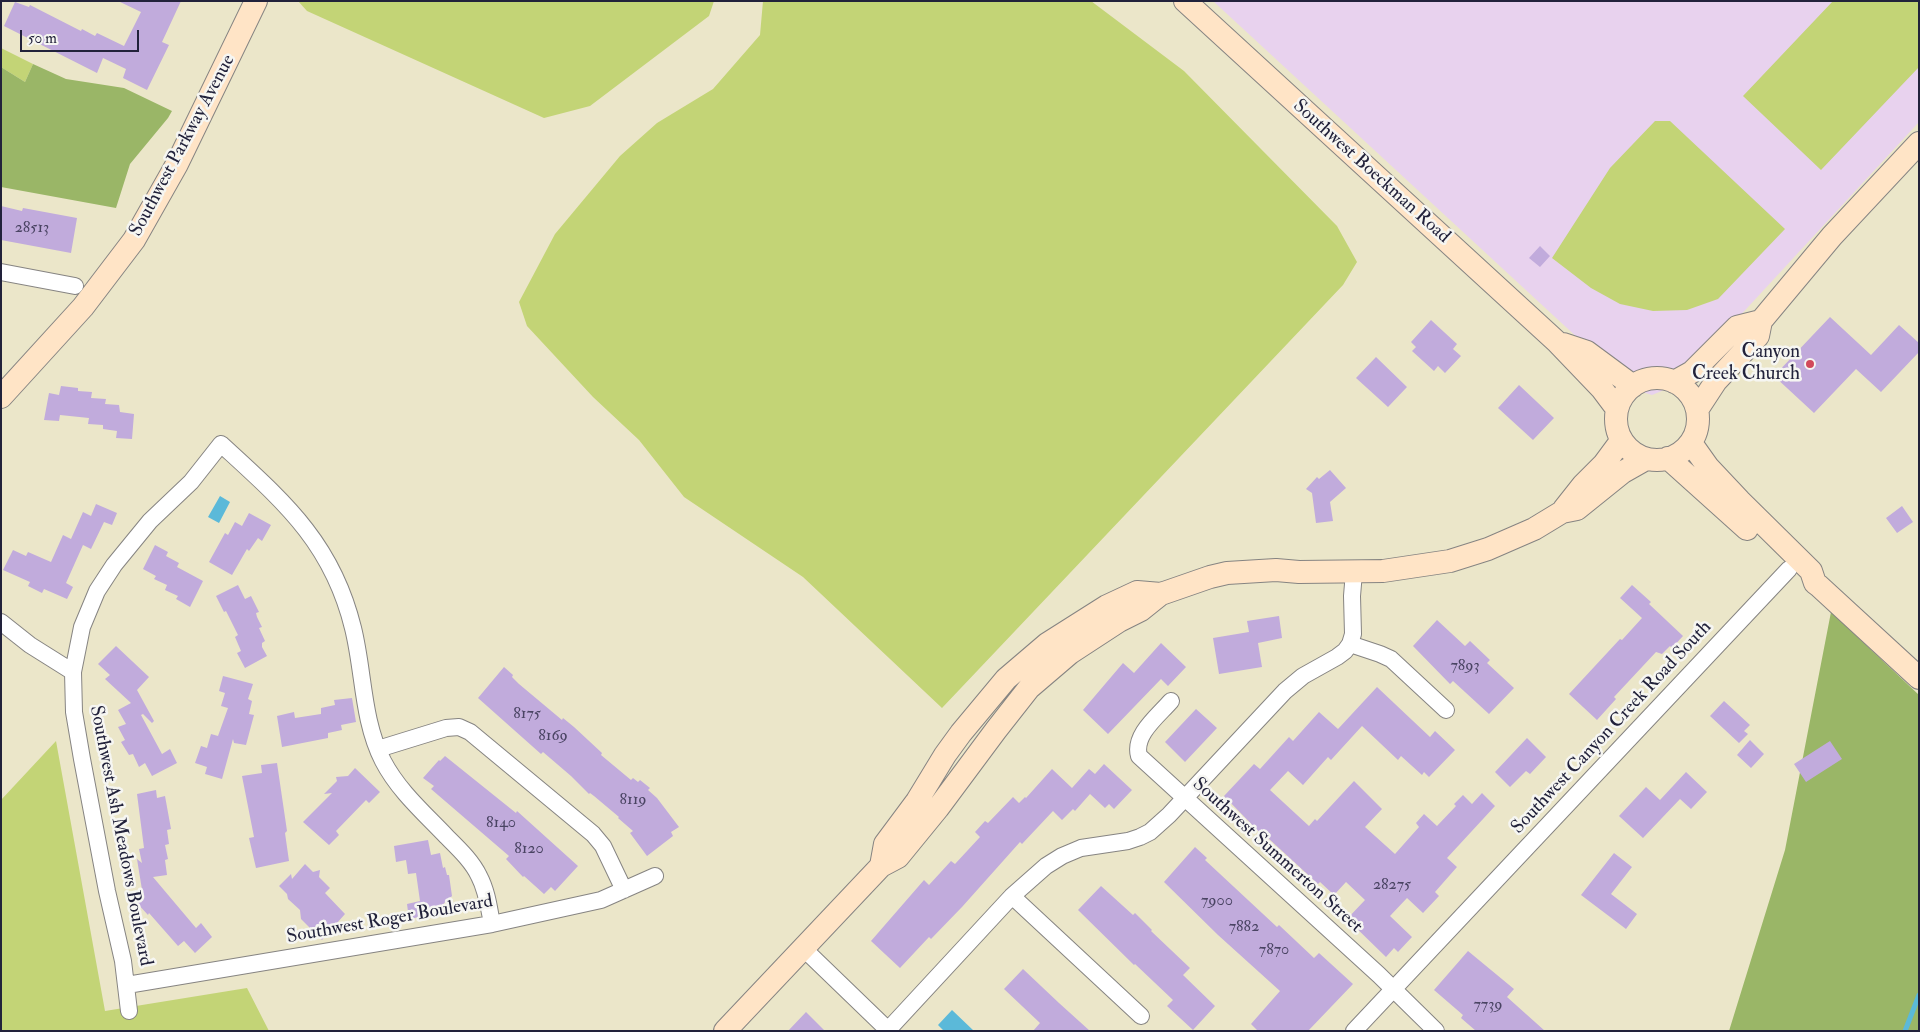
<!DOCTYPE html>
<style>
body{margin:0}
#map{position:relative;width:1920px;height:1032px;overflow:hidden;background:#ebe6c9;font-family:"IM FELL Double Pica",serif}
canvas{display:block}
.frame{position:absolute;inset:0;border:2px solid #22223b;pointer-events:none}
.scale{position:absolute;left:20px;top:30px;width:119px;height:22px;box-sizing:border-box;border:2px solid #22223b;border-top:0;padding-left:6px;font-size:15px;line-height:18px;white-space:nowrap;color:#22223b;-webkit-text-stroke:4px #f6f6f2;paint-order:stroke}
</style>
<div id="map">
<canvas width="1920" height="1032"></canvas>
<div class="frame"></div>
<div class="scale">50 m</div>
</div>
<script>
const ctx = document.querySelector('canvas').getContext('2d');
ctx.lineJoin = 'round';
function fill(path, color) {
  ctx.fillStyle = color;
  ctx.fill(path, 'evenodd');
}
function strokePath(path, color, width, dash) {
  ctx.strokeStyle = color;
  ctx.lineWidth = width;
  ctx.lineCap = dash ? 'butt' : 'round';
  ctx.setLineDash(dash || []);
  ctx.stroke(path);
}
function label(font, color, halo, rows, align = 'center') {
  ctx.font = font + ' "IM FELL Double Pica",serif';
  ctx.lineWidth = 5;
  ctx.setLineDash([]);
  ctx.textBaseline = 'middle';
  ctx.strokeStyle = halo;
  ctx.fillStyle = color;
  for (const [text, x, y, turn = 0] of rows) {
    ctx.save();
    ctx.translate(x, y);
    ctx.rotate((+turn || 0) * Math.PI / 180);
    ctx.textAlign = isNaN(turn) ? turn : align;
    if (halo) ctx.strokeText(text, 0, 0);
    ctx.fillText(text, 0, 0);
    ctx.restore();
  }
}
const built = new Path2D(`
 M1213 1H1919V122L1676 385 1652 395 1633 389Z`);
const green = new Path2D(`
 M298 1H714L709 16 590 106 544 118 307 11Z
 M763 1H1091L1184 71 1337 226 1357 262 1343 285 942 708 803 577 684 497 639 440 593 397 527 326 519 302 555 234 620 156 657 123 713 89 760 35Z
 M1833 1H1919V67L1821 170 1743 96Z
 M1 48 33 64 25 82 1 67Z
 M1655 121H1670L1785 229 1718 299 1687 310 1653 311 1620 304 1591 288 1552 258 1610 168Z
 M56 741 105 1011 247 988 269 1031H1V800Z`);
const forest = new Path2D(`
 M33 64 66 79 124 88 172 111 168 118 130 164 116 208 1 187V67L25 82Z
 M1831 612 1919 695V1031H1729L1785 850Z`);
const water = new Path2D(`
 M220 496 230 502 219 523 208 517Z
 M952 1010 974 1031H944L938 1025Z`);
const stream = new Path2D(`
 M1905 1031 1919 995`);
const building = new Path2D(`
 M118 1H181L162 42 169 45 147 90 123 78 126 69 103 58 97 73 4 26 15 2 29 7 30 5 81 31 82 29 95 36 97 33 124 46 141 12Z
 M1 206 22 211 23 208 77 218 71 253 1 240Z
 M1540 246 1550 256 1540 267 1529 258Z
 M1830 317 1871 355 1899 325 1919 343V352L1881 392 1856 369 1814 413 1774 376Z
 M1431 320 1457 344 1453 349 1461 356 1445 373 1438 366 1434 371 1412 351 1416 347 1411 342Z
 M1376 357 1407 387 1388 407 1356 378Z
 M1519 385 1554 418 1533 440 1498 408Z
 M61 386 78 388V391L92 392 91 398 106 399 105 404 119 405 120 412 134 414 132 439 116 438 117 431 103 429V425L88 424 89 418 60 415 59 421 44 420 49 393 59 395Z
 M1330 470 1346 488 1330 502 1333 521 1316 523 1312 493 1306 489 1317 477 1319 479Z
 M96 504 117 513 112 525 104 522 91 549 83 545 66 583 73 587 67 599 44 589 42 593 28 586 30 582 3 570 13 550 26 556 28 552 51 562 63 535 71 539 83 512 91 516Z
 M1902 506 1913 522 1897 533 1886 518Z
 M249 513 271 525 262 541 258 538 249 551 247 549 232 575 209 562 225 533 228 535 235 522 242 526Z
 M155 545 168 552 166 556 179 563 177 567 203 581 190 607 176 599 178 596 165 590 167 585 154 579 156 576 143 569Z
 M238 585 245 599 251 596 259 612 256 613 257 617 262 627 259 628 265 641 262 643V647L267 656 245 668 237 653 241 651 235 637 238 635 226 611 224 612 216 596Z
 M1632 585 1651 602 1649 604 1683 636 1672 648 1670 646 1662 654 1656 652 1614 697 1616 699 1597 720 1569 694 1620 639 1622 640 1642 618 1620 598Z
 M1279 616 1282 638 1258 643 1262 667 1219 674 1213 638 1249 632 1247 621Z
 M1437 620 1465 646 1470 641 1490 660 1487 663 1514 688 1489 714 1453 681 1450 684 1413 646Z
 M1161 643 1186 667 1168 686 1161 679 1108 734 1083 710 1123 663 1134 673Z
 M116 646 149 677 137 690 154 721 152 723 143 714 141 715 162 754 170 749 177 763 152 776 145 763 139 767 133 754 129 755 121 742 125 740 118 727 126 724 118 710 131 703 105 679 110 675 98 664Z
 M504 667 513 675 512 677 519 684 562 720 563 718 574 727 602 753 601 755 631 780 633 778 638 782 640 780 650 788 648 790 657 798 679 827 671 832 673 836 647 856 630 833 633 831 618 818 619 817 594 796 590 793 589 794 571 776 543 752 541 754 478 698Z
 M223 676 253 684 248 699 252 701 249 714 254 715 246 745 234 743 233 739 222 779 205 774 207 767 195 763 201 746 207 748 211 734 218 736 228 708 221 706 225 693 219 691Z
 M1377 687 1430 737 1435 731 1455 750 1429 777 1424 772 1422 775 1401 756 1398 760 1362 726 1331 760 1328 757 1303 785 1288 771 1270 790 1309 826 1315 819 1317 821 1354 781 1382 809 1365 827 1395 854 1419 827 1416 823 1424 814 1437 826 1456 806 1454 804 1463 795 1472 804 1482 793 1495 806 1447 858 1457 867 1435 892 1439 896 1423 913 1407 898 1390 916 1412 937 1398 952 1394 948 1386 957 1347 919 1365 900 1346 882 1334 895 1320 882 1318 884 1268 838 1267 840 1224 796 1254 764 1260 769 1289 737 1293 741 1319 712 1338 729Z
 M352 698 356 722 341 725 342 730 328 733V738L282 747 277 716 294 712 295 718 321 714V708L335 705 334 700Z
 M1724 701 1750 725 1744 731 1748 734 1739 743 1710 716Z
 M1196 709 1217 728 1185 762 1165 742Z
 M1527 738 1546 757 1530 774 1526 771 1510 787 1495 772Z
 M1750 740 1764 754 1751 768 1737 755Z
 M1830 741 1842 759 1806 782 1794 764Z
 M445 756 516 813 517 811 578 866 555 891 551 887 544 894 524 876 523 877 506 859 509 856 431 789 434 786 423 778 439 760 440 761Z
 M277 763 287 831 285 833 289 861 256 868 249 838 254 837 242 776 262 773 261 765Z
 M1104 764 1132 790 1114 809 1109 804 1105 808 1090 794 1075 811 1073 809 1062 820 1053 811 1022 844 1020 842 962 907 931 939 929 937 900 968 871 941 924 880 929 885 951 861 955 864 980 837 975 832 985 821 988 823 1013 797 1019 803 1025 797 1026 798 1052 769 1072 788 1089 769 1095 774Z
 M355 768 380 792 369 803 366 800 336 831 339 835 329 845 303 822 332 793 324 794 337 781 336 777 348 776Z
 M1686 772 1707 792 1691 809 1680 799 1643 838 1619 816 1646 787 1660 800Z
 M156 790 157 798 165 796 171 829 167 830 169 844 165 845 168 859 165 860 167 875 153 877 196 928 201 923 212 937 195 953 184 941 178 946 149 913 148 915 136 902 143 896 137 859 142 863 139 849 144 848 137 794Z
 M428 840 431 855 440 853 443 868 445 867 447 875H449L452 896 441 906 442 913 409 919 407 904 420 901 416 873 408 874 406 860 396 862 394 846Z
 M1195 847 1207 858 1205 860 1277 927 1279 925 1314 958 1319 953 1353 984 1308 1031H1258L1251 1024 1280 991 1218 935 1164 882Z
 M1614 853 1632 867 1611 894 1637 914 1626 929 1581 895Z
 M305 864 313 872 320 870 319 877 330 888 325 893 345 914 322 940 301 919 300 910 288 899 287 894 279 886 291 874 292 879Z
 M1101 886 1133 915 1135 913 1152 930 1151 931 1190 968 1183 975 1215 1006 1193 1030 1167 1006 1173 1000 1135 964 1134 965 1078 910Z
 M1468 951 1514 989 1507 997 1545 1031H1476L1461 1018 1463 1015 1434 990Z
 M1023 969 1059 1003 1090 1031H1033L1040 1023 1004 989Z
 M806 1012 825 1031H788Z`);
const street = new Path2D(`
 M1 272 75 286
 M1 622 30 645 73 672
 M1350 644 1380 654 1391 659 1446 710
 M1171 701C1158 716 1133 735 1139 756L1379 975 1436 1031
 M378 749 446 728 459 727 470 732 593 834 603 846 624 890
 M1012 896 1141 1016
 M803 948 889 1031
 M127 985 492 924 601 900 655 876
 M129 1011 123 961 107 891 82 759 74 712 73 672 82 627 97 591 114 565 150 521 191 482 221 444C283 501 332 542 353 628 364 672 362 720 383 761 398 790 423 812 446 836 458 848 472 861 479 876 487 891 489 908 492 924
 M887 1031 1012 896 1046 866 1062 856 1081 848 1128 841 1140 837 1150 832 1169 815 1285 691 1303 676 1337 657 1345 651 1350 644 1353 634 1352 596 1354 572
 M1354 1031 1789 569`);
const secondary = new Path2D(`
 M1185 1 1557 342 1602 389 1617 409
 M1563 344 1587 352 1633 386
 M1616 419a41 41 0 1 1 82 0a41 41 0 1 1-82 0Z
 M1674 382 1692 372 1737 327 1761 321
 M1 397 83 307 134 240 177 164 256 1
 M1697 410 1716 381 1758 336 1761 321 1832 236 1919 143
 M1691 443 1708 467 1740 501 1811 571 1815 583 1819 586 1919 678
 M1668 458 1747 529
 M1564 509 1583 485 1604 464 1621 441
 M881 866 885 844 917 801 945 755 961 733 1006 679 1047 644 1107 606 1137 592 1161 594
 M725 1031 881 866 898 857 938 808 996 730 1029 688 1070 653 1119 621 1141 610 1161 594 1210 577 1227 573 1276 570 1299 572 1383 571 1450 561 1488 549 1534 529 1562 512 1577 509 1623 472 1646 459`);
const markers = [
 [1810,364,5,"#d1495b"]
];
const numberNames = [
 ["28513",32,229],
 ["7893",1465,667],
 ["8175",527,715],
 ["8169",553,737],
 ["8119",633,801],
 ["8140",501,824],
 ["8120",529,850],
 ["28275",1392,886],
 ["7900",1217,902],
 ["7882",1244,928],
 ["7870",1274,951],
 ["7739",1488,1006]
];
const streetNames = [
 ["Southwest Parkway Avenue",183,146,-62],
 ["Southwest Boeckman Road",1371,172,42],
 ["Southwest Canyon Creek Road South",1612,728,-47],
 ["Southwest Ash Meadows Boulevard",120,836,79],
 ["Southwest Summerton Street",1277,856,42],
 ["Southwest Roger Boulevard",390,920,-10]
];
const poiNames = [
 ["Canyon",1800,353],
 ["Creek Church",1800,375]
];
fill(built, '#e8d2ee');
fill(green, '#c3d476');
fill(forest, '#9ab667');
fill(water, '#5bb9d9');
strokePath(stream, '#5bb9d9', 5);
fill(building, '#c1abdc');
strokePath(street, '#868482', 18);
strokePath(secondary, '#868482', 24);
strokePath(street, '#fff', 16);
strokePath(secondary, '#ffe4c6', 22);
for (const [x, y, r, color] of markers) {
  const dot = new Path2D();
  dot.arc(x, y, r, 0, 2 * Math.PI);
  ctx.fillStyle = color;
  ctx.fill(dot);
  strokePath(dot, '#f6f6f2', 2);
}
label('16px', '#4a4463', null, numberNames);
label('19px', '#22223b', '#f6f6f2', streetNames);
label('19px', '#22223b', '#f6f6f2', poiNames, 'right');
</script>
